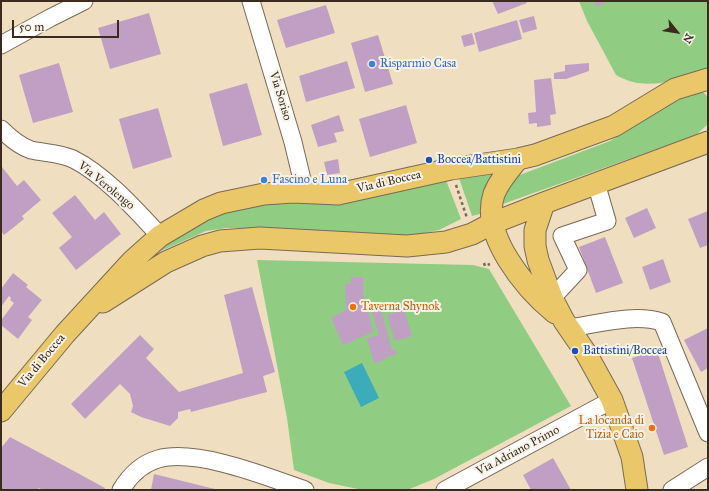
<!DOCTYPE html>
<style>
body{margin:0}
#map{position:relative;width:709px;height:491px;overflow:hidden;background:#efdfc0;font-family:"IM FELL Great Primer",serif}
canvas{display:block}
.frame{position:absolute;inset:0;border:2px solid #3b2a1e;pointer-events:none}
.north{position:absolute;left:657px;top:12px;width:40px;height:40px;-webkit-text-stroke:3px #f7f3e8;paint-order:stroke;rotate:120deg;font-size:11px;font-weight:700;line-height:16px;text-align:center;color:#3b2a1e}
.north::after{content:'';display:block;margin:auto;width:14px;height:18px;background:#3b2a1e;clip-path:polygon(50% 0,100% 100%,50% 72%,0 100%)}
.scale{position:absolute;left:12px;top:20px;width:107px;height:18px;box-sizing:border-box;border:2px solid #3b2a1e;border-top:0;padding-left:5px;font-size:12px;line-height:14px;white-space:nowrap;color:#3b2a1e;-webkit-text-stroke:3px #f7f3e8;paint-order:stroke}
</style>
<div id="map">
<canvas width="709" height="491"></canvas>
<div class="frame"></div>
<div class="north">N</div>
<div class="scale">50 m</div>
</div>
<script>
const ctx = document.querySelector('canvas').getContext('2d');
ctx.lineJoin = 'round';
function fill(path, color) {
  ctx.fillStyle = color;
  ctx.fill(path, 'evenodd');
}
function strokePath(path, color, width, dash) {
  ctx.strokeStyle = color;
  ctx.lineWidth = width;
  ctx.lineCap = dash ? 'butt' : 'round';
  ctx.setLineDash(dash || []);
  ctx.stroke(path);
}
function label(font, color, halo, rows, align = 'center') {
  ctx.font = font + ' "IM FELL Great Primer",serif';
  ctx.lineWidth = 4;
  ctx.setLineDash([]);
  ctx.textBaseline = 'middle';
  ctx.strokeStyle = halo;
  ctx.fillStyle = color;
  for (const [text, x, y, turn = 0] of rows) {
    ctx.save();
    ctx.translate(x, y);
    ctx.rotate((+turn || 0) * Math.PI / 180);
    ctx.textAlign = isNaN(turn) ? turn : align;
    if (halo) ctx.strokeText(text, 0, 0);
    ctx.fillText(text, 0, 0);
    ctx.restore();
  }
}
const green = new Path2D(`
 M579 1H708V70C677 79 646 93 616 75L587 21Z
 M702 91 708 97V124L696 135 500 205 501 190 517 176 610 141 687 93Z
 M498 170 484 213 472 216 459 178Z
 M446 180 461 219 439 230 420 234 400 236 288 229 227 228 206 231 145 258 190 224 247 202Z
 M257 260 473 265 489 269 571 406 434 479 407 490H363L329 483 294 470 287 418Z`);
const water = new Path2D(`
 M362 363 379 398 361 407 344 372Z`);
const building = new Path2D(`
 M492 1H526L527 3 498 14Z
 M594 1H609L596 7Z
 M326 5 335 33 286 48 277 20Z
 M149 13 161 54 110 69 98 28Z
 M534 16 537 29 523 33 519 20Z
 M517 20 522 39 479 52 474 33Z
 M472 33 475 44 464 47 461 36Z
 M378 35 393 84 365 92 351 43Z
 M347 61 355 88 306 102 299 76Z
 M59 63 73 112 33 123 19 75Z
 M589 63V71L566 79H554V73L565 71V65Z
 M551 78 556 114 550 115 551 125 537 127V123L529 124 528 113 536 112 534 80Z
 M247 83 262 135 223 146 209 94Z
 M406 105 417 143 370 157 359 119Z
 M158 108 172 157 133 169 119 119Z
 M339 115 344 131 334 133 337 142 318 147 311 125Z
 M338 159 340 173 327 175 324 162Z
 M2 167 17 186 24 180 41 200 22 216 24 219 4 235 1 231Z
 M75 195 95 220 104 212 121 234 76 270 59 248 72 237 52 213Z
 M647 208 656 228 634 238 625 218Z
 M708 211V245L700 248 688 219Z
 M605 237 623 283 596 293 579 247Z
 M663 259 671 282 650 290 642 267Z
 M13 273 28 285 26 287 42 300 28 317 32 320 18 339 1 325 2 319 14 303 10 300 11 298 9 296 1 307V289Z
 M351 277H363L364 305 367 306 373 332 343 345 331 318 346 310 345 284 351 283Z
 M252 287 275 372 263 376 267 392 191 412 190 409 178 412V418L170 426 141 417 131 412 133 406 130 394 120 384 85 419 71 404 140 335 154 349 146 358 179 392 243 373 224 295Z
 M381 309 392 350 395 349 397 354 384 358 385 360 374 363 367 338 379 335 372 311Z
 M404 310 412 336 395 341 387 315Z
 M708 328V368L701 372 684 340Z
 M657 350 688 447 664 455 632 358Z
 M10 437 72 470 105 488 104 490H43L39 488 37 490H1V448Z
 M553 458 571 490H531L523 475Z
 M154 474 215 489V490H151Z`);
const path = new Path2D(`
 M456 185 467 218
 M484 263 485 266 490 264`);
const minor = new Path2D(`
 M251 1 293 142 305 192
 M1 45 50 18 84 1
 M1 129C10 138 19 146 31 150 45 153 60 153 73 159 105 175 136 210 160 236
 M552 298 578 270 562 236 607 221 596 183
 M569 328C598 324 634 313 662 322L708 433
 M121 490C130 475 141 464 158 459 196 448 268 477 305 490
 M445 490 612 400
 M672 490 708 467`);
const major = new Path2D(`
 M518 159C509 170 499 181 494 194 480 235 526 289 555 313
 M544 203 535 230V246L538 260 552 298 564 321 586 353 612 400 632 457 637 490
 M103 302 166 262 202 246 220 241 260 238 407 246 446 242 472 234 493 223 544 203 708 142
 M1 411 65 334 132 261 160 236 204 210 221 203 264 194 293 192 338 194 451 169 518 159 535 155 614 126 675 89 708 79`);
const markers = [
 [372,64,4,"#3f7fe0"],
 [429,160,4,"#1a4fb4"],
 [264,180,4,"#3f7fe0"],
 [353,307,4,"#e8710a"],
 [575,351,4,"#1a4fb4"],
 [652,428,4,"#e8710a"]
];
const shopNames = [
 ["Risparmio Casa",380,64],
 ["Fascino e Luna",272,180]
];
const streetNames = [
 ["Via Soriso",280,96,73],
 ["Via di Boccea",389,182,-13],
 ["Via Verolengo",106,186,39],
 ["Via di Boccea",42,361,-50],
 ["Via Adriano Primo",518,451,-28]
];
const transitNames = [
 ["Boccea/Battistini",437,160],
 ["Battistini/Boccea",583,351]
];
const foodNames = [
 ["Taverna Shynok",361,307],
 ["La locanda di",644,421,"right"],
 ["Tizia e Caio",644,435,"right"]
];
fill(green, '#90cd83');
fill(water, '#3dacba');
fill(building, '#c19fc4');
strokePath(minor, '#7a6957', 19);
strokePath(major, '#7a6957', 23);
strokePath(path, '#7a6957', 2.5, [3, 3]);
strokePath(minor, '#fff', 17);
strokePath(major, '#eac769', 21);
for (const [x, y, r, color] of markers) {
  const dot = new Path2D();
  dot.arc(x, y, r, 0, 2 * Math.PI);
  ctx.fillStyle = color;
  ctx.fill(dot);
  strokePath(dot, '#f7f3e8', 1.5);
}
label('12px', '#366cbe', '#f7f3e8', shopNames, 'left');
label('12px', '#3b2a1e', '#f7f3e8', streetNames);
label('12px', '#164399', '#f7f3e8', transitNames, 'left');
label('12px', '#c56008', '#f7f3e8', foodNames, 'left');
</script>
